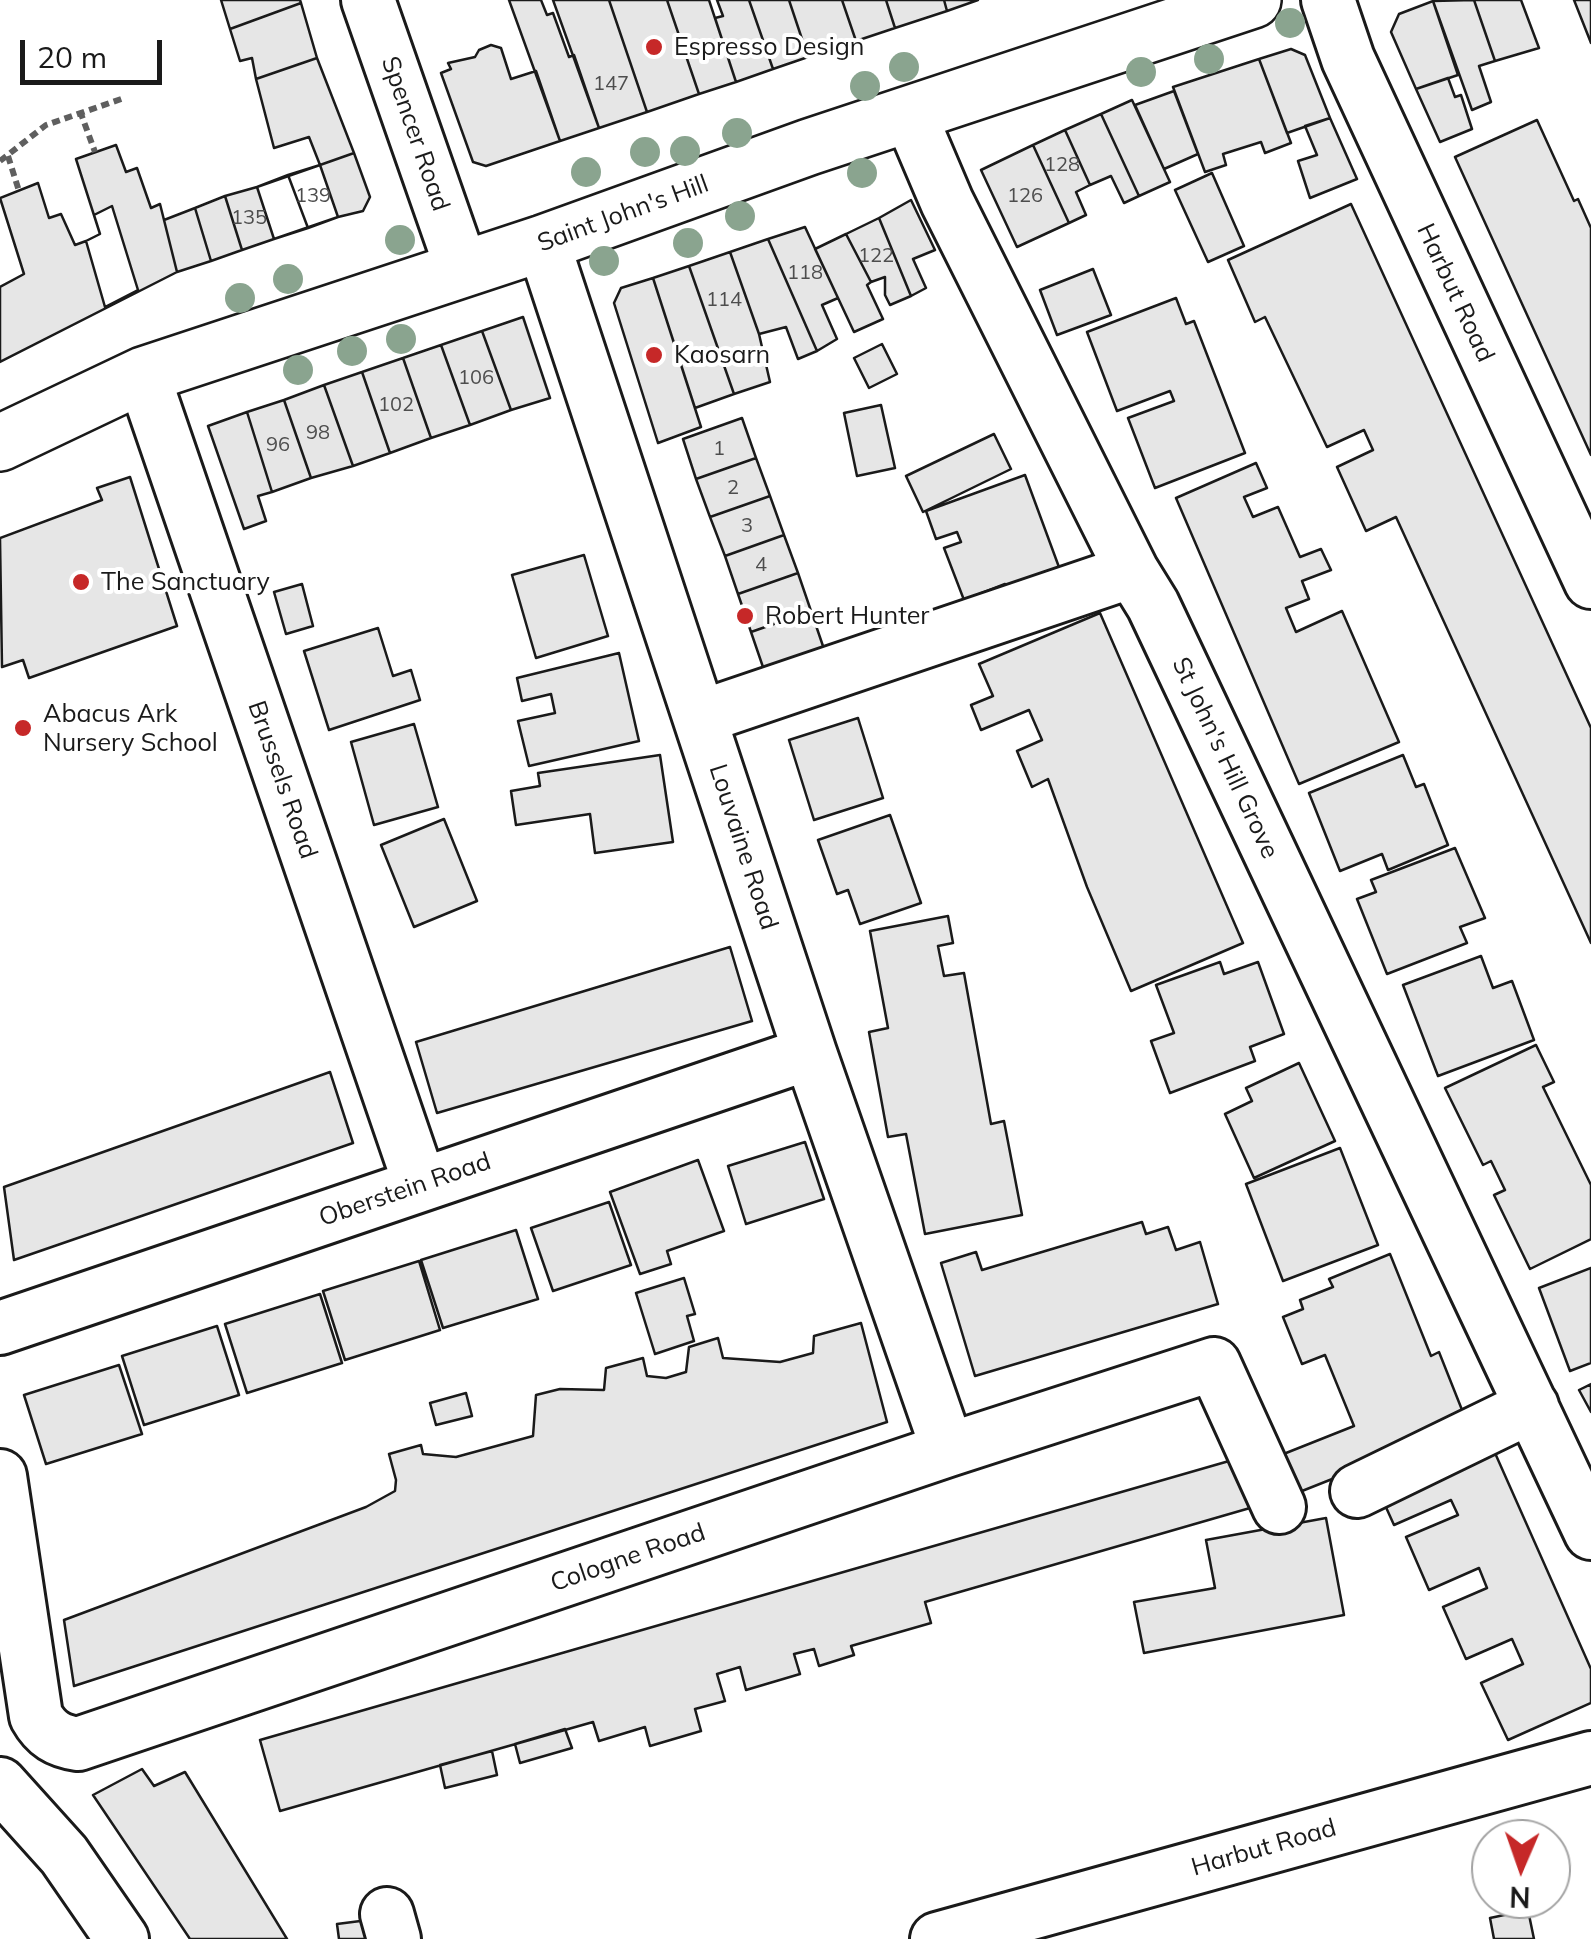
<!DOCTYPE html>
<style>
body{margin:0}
#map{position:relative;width:1591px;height:1939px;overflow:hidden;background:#fff;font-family:Mulish,sans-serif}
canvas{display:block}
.north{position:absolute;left:1471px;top:1819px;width:100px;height:100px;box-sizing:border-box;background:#fff;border:2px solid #a3a3a3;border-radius:50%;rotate:182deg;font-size:28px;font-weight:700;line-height:40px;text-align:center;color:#1a1a1a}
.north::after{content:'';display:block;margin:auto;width:35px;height:45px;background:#c62828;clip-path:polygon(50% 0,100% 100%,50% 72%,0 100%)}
.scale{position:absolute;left:20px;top:40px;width:142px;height:45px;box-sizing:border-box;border:5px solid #1a1a1a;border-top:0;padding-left:12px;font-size:30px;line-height:35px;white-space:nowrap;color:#1a1a1a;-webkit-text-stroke:8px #fff;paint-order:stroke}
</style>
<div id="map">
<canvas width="1591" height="1939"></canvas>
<div class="north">N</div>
<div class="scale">20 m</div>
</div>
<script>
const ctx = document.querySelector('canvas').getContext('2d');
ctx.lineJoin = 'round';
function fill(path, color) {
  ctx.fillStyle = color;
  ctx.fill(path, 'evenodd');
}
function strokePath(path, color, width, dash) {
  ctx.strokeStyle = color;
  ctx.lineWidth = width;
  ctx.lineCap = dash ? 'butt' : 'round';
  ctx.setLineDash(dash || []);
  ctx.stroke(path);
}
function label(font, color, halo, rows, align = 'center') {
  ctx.font = font + ' Mulish,sans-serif';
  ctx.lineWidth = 8;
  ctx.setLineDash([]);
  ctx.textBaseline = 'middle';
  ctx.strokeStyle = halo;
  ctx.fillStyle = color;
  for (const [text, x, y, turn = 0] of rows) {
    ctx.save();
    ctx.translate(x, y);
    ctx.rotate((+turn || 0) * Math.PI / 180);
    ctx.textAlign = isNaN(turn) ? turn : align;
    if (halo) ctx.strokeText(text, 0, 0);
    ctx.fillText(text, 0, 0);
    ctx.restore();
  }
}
const building = new Path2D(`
 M221 0H300L301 3 230 29Z
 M509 0H541L547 15 553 13 569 57 574 55 599 128 560 141Z
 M553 0H609L647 112 599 128Z
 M609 0H667L699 94 647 112Z
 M667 0H709L736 82 699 94Z
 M717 0H749L773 69 736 82 715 18 723 16Z
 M749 0H789L808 57 773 69Z
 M789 0H842L856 41 808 57Z
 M842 0H886L895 28 856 41Z
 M886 0H944L947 11 895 28Z
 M944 0H978L947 11Z
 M1474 0H1521L1539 48 1495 61Z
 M1474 0 1495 61 1479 66 1491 102 1472 110 1433 1Z
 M1574 0H1591V43Z
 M1433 1 1458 75 1416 89 1391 32 1399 14Z
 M301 3 317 58 256 79 252 58 240 61 230 29Z
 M491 45 501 48 511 79 536 71 560 141 486 166 473 162 441 73 451 69 448 63 475 57 479 50Z
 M1291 49 1305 55 1330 118 1287 133 1259 59Z
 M317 58 354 153 320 165 309 137 274 148 256 79Z
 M1259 59 1291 143 1265 153 1261 142 1223 154 1226 165 1205 172 1173 87Z
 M1448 78 1455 97 1461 95 1472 129 1440 142 1416 89Z
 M1174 91 1198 154 1164 169 1135 105Z
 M1132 100 1170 182 1139 196 1101 114Z
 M1101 114 1139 196 1124 203 1111 176 1090 185 1065 130Z
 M1330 118 1357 179 1310 198 1298 161 1317 155 1305 126Z
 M1537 120 1574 201 1578 199 1591 228V455L1455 157Z
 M1065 130 1090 185 1076 192 1086 215 1069 223 1033 145Z
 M116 145 126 172 137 168 151 208 160 204 177 272 0 362V287L24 274 0 198 38 183 49 218 61 214 75 245 86 241 100 234 76 159Z
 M1033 145 1069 223 1017 247 981 170Z
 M354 153 370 197 363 211 338 217 320 165Z
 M320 165 338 217 274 239 257 187Z
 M320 165 338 217 308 228 288 175Z
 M1212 173 1244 246 1208 262 1175 190Z
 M288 175 308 228 274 239 257 187Z
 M257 187 274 239 242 250 225 196Z
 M225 196 242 250 211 261 195 208Z
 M911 200 935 250 913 259 926 288 911 296 879 218Z
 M1351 204 1591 728V943L1396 517 1366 531 1337 467 1373 450 1364 430 1327 447 1265 317 1255 322 1228 260Z
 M112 206 138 290 105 307 86 241 100 234 94 215Z
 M195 208 211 261 177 272 164 220Z
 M879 218 911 296 890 305 885 295V277L871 282 846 234Z
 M805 227 838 298 822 305 837 339 817 351 768 239Z
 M846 234 871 282 867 285 883 319 854 332 815 249Z
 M768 239 817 351 798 359 786 327 759 334 730 252Z
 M730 252 759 334 770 382 734 394 689 266Z
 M689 266 734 394 695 408 653 278Z
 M1093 269 1111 315 1057 335 1040 290Z
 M653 278 701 427 658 443 614 303 621 288Z
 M1176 298 1186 324 1194 321 1245 453 1155 488 1128 418 1174 401 1170 391 1117 411 1087 332Z
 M523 317 550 398 511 410 482 331Z
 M482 331 511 410 470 425 441 345Z
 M882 344 897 374 869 388 854 358Z
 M441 345 470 425 431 438 403 358Z
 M403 358 431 438 390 453 362 372Z
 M362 372 390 453 353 466 324 385Z
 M324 385 353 466 311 478 284 400Z
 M284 400 311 478 272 492 247 412Z
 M881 405 895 468 857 476 844 413Z
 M247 412 272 492 258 496 266 521 244 529 208 426Z
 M742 418 756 458 696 479 683 439Z
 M994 434 1011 469 923 512 906 476Z
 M756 458 770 496 710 517 696 479Z
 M1256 463 1267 488 1244 497 1253 517 1278 507 1300 557 1321 549 1331 570 1302 581 1309 599 1286 608 1296 632 1342 611 1399 742 1299 784 1176 498Z
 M1025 475 1063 578 1010 598 1005 584 964 600 944 548 961 542 957 532 936 539 926 511Z
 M130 477 177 626 29 678 23 660 2 667 0 538 102 500 97 488Z
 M770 496 784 535 725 556 710 517Z
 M784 535 798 573 738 594 725 556Z
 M584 555 608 636 536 658 512 575Z
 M798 573 811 611 751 632 738 594Z
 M302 584 313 626 286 634 274 592Z
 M811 611 824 649 764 670 751 632Z
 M1100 613 1243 943 1131 991 1087 887 1048 779 1032 787 1017 751 1042 740 1029 710 981 730 971 705 993 696 979 664Z
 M378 628 393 676 411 670 420 700 329 730 304 651Z
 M619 653 639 741 529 766 518 721 555 713 551 694 522 701 517 678Z
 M858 718 883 798 814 820 789 740Z
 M414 724 438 807 374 825 351 742Z
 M660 755 673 842 595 853 590 814 516 825 511 791 540 786 538 773Z
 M1403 755 1416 787 1424 784 1448 845 1388 870 1382 854 1340 871 1309 793Z
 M890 815 921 903 860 924 848 890 837 894 818 840Z
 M444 819 477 901 414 927 381 845Z
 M1455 848 1485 918 1460 927 1467 943 1387 974 1357 899 1376 892 1371 880Z
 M948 916 953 943 938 946 944 976 964 973 991 1124 1004 1121 1022 1215 925 1234 906 1134 888 1137 869 1032 888 1028 870 931Z
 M730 947 752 1021 437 1113 416 1042Z
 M1481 956 1493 988 1512 981 1534 1040 1438 1076 1403 985Z
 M1220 962 1224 974 1258 962 1284 1034 1250 1047 1255 1061 1170 1093 1151 1041 1174 1033 1156 985Z
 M1536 1045 1554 1082 1543 1087 1591 1185V1239L1530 1269 1494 1195 1505 1190 1491 1161 1483 1165 1445 1088Z
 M1299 1063 1335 1141 1254 1178 1225 1114 1252 1101 1246 1088Z
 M330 1072 353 1143 14 1260 4 1187Z
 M805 1142 824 1199 746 1224 728 1166Z
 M1340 1148 1378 1245 1283 1281 1246 1184Z
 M698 1160 724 1231 667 1251 671 1264 640 1274 610 1192Z
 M609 1202 631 1265 553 1291 531 1228Z
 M1142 1222 1146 1234 1168 1227 1176 1250 1200 1242 1218 1304 975 1376 941 1263 976 1252 982 1270Z
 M516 1230 538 1299 443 1328 421 1260Z
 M1390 1254 1431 1356 1439 1352 1468 1425 1297 1493 1281 1455 1354 1426 1325 1355 1302 1364 1283 1317 1303 1309 1300 1300 1333 1287 1329 1279Z
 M419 1261 440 1330 345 1360 323 1291Z
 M1591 1268V1363L1570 1371 1539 1288Z
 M684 1278 695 1314 687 1316 694 1341 655 1354 636 1293Z
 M320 1294 342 1363 247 1393 225 1324Z
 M861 1323 887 1422 74 1686 64 1620 366 1507 395 1491 396 1480 389 1454 421 1445 423 1454 456 1457 533 1436 536 1395 560 1389 604 1390 606 1368 643 1358 647 1376 666 1378 686 1372 689 1347 718 1338 723 1358 780 1362 813 1353 814 1336Z
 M217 1326 239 1395 144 1425 122 1356Z
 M119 1365 142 1434 46 1464 24 1395Z
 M1591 1384V1412L1579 1390Z
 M466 1393 472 1416 436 1425 430 1403Z
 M1491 1444 1591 1669V1703L1508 1740 1481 1683 1523 1664 1512 1639 1466 1659 1443 1607 1487 1588 1479 1568 1429 1590 1406 1537 1458 1515 1451 1500 1394 1525 1380 1494Z
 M1236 1459 1250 1508 925 1602 931 1623 851 1646 854 1655 819 1666 814 1649 794 1654 800 1674 746 1690 740 1667 717 1674 725 1701 695 1709 701 1731 650 1746 645 1727 599 1741 593 1722 280 1811 260 1740Z
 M1326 1518 1344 1615 1144 1653 1134 1602 1215 1588 1206 1540Z
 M565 1729 572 1748 520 1763 515 1744Z
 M492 1751 497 1775 445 1788 440 1765Z
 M142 1769 154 1786 185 1772 287 1939H190L93 1795Z
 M1528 1910 1534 1939H1494L1490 1918Z
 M376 1919 380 1939H339L337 1924Z`);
const path = new Path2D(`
 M80 111 95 152
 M8 156 19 191
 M0 161 46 125 124 98`);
const minor = new Path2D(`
 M368 0 462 269
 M1328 0 1348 59 1591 582
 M910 115 947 202 1132 571 1153 605 1591 1533
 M543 243 810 1053 948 1450
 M143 375 420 1184
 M701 717 1132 571
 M0 1328 810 1053
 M0 1476 36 1716C46 1734 58 1741 78 1744L948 1450 1214 1364 1279 1507
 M1357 1491 1532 1406
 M0 1784 64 1855 122 1939
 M387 1914 394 1939
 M937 1939 1591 1758`);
const major = new Path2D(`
 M0 443 143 375 543 243 809 147 1253 0`);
const trees = [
 [1290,23],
 [1209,59],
 [904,67],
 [1141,72],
 [865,86],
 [737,133],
 [685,151],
 [645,152],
 [586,172],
 [862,173],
 [740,216],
 [400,240],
 [688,243],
 [604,261],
 [288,279],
 [240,298],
 [401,339],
 [352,351],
 [298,370]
];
const markers = [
 [654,47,10,"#c62828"],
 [654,355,10,"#c62828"],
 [81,582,10,"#c62828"],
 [745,616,10,"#c62828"],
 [23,728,10,"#c62828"]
];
const numberNames = [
 ["147",611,84],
 ["128",1062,165],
 ["139",313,196],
 ["126",1025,196],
 ["135",249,218],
 ["122",876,256],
 ["118",805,273],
 ["114",724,300],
 ["106",476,378],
 ["102",396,405],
 ["98",318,433],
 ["96",278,445],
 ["1",719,449],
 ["2",733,488],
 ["3",747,526],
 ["4",761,565]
];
const poiNames = [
 ["Espresso Design",674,47],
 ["Kaosarn",674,355],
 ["The Sanctuary",101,582],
 ["Robert Hunter",765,616],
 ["Abacus Ark",43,714],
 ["Nursery School",43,743]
];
const streetNames = [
 ["Spencer Road",415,134,71],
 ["Saint John's Hill",623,214,-20],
 ["Harbut Road",1455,293,65],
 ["St John's Hill Grove",1225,758,65],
 ["Brussels Road",282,780,71],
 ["Louvaine Road",743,847,72],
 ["Oberstein Road",405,1190,-19],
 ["Cologne Road",628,1558,-19],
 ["Harbut Road",1264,1848,-16]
];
fill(building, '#e6e6e6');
strokePath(building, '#1a1a1a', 2.5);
strokePath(minor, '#1a1a1a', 58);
strokePath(major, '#1a1a1a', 60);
strokePath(path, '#5f5f5f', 6, [8, 5]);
strokePath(minor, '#fff', 52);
strokePath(major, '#fff', 55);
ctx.fillStyle = '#8aa48f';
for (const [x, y] of trees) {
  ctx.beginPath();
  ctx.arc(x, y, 15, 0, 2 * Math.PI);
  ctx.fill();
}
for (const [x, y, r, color] of markers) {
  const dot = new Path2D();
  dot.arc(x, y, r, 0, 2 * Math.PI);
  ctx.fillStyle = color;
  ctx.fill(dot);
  strokePath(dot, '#fff', 4);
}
label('20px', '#4d4d4d', null, numberNames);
label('25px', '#1a1a1a', '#fff', poiNames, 'left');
label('25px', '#1a1a1a', '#fff', streetNames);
</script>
